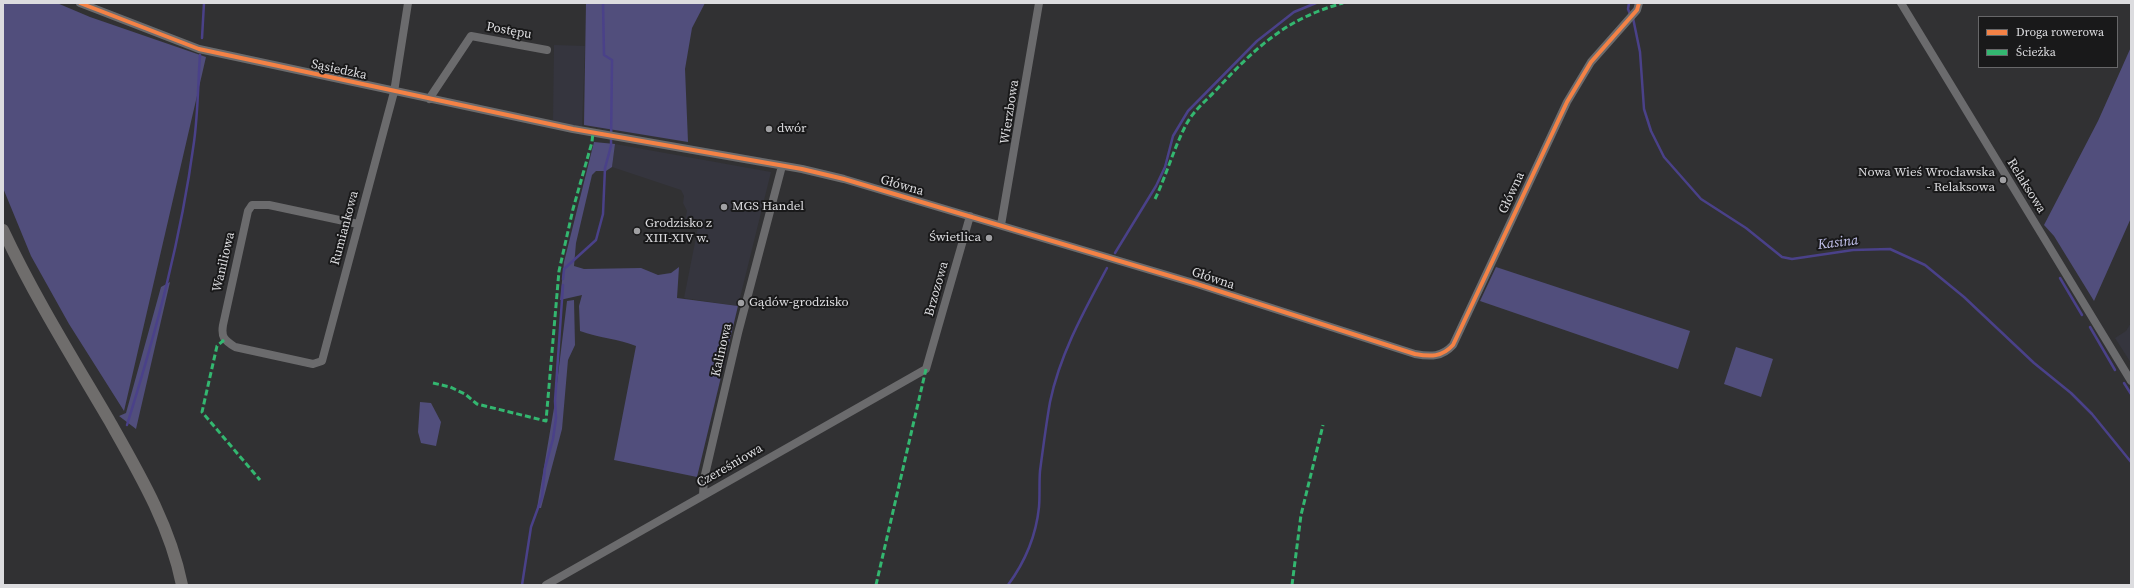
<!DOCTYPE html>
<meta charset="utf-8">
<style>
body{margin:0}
#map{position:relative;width:2134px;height:588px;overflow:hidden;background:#313133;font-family:"Source Serif 4",serif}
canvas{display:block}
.frame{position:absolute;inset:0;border:4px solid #dcdcdf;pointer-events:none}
.legend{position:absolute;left:1978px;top:16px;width:140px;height:52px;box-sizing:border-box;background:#19191a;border:1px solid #676769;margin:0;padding:5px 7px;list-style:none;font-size:12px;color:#dcdcdf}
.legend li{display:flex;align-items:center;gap:8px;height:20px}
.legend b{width:20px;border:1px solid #676769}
</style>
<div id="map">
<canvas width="2134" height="588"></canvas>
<div class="frame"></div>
<ul class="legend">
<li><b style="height:5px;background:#f48246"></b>Droga rowerowa</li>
<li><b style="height:5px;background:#33b770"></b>Ścieżka</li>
</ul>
</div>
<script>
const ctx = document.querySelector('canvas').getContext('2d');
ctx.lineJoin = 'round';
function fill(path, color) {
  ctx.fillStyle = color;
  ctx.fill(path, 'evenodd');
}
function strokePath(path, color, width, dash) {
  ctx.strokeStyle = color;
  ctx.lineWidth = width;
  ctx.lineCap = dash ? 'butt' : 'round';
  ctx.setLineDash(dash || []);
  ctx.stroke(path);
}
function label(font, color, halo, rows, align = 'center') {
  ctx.font = font + ' "Source Serif 4",serif';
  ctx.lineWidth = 4;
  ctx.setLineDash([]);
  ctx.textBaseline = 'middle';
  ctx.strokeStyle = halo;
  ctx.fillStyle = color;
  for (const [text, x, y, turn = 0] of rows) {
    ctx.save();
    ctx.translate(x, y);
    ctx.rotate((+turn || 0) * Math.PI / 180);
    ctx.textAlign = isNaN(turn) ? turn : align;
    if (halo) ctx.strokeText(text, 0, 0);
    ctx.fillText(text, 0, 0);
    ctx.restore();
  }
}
const built = new Path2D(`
 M554 45 585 46 582 127 553 120Z
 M615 144 771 172 738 306 684 298 699 222 685 220 687 211 683 203 684 196 681 190 612 167Z
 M2131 323V363L2115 338 2126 331Z`);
const green = new Path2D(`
 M3 3H57L90 17 206 57 124 411 69 324 31 256 3 188Z
 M586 3H705L692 28 685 69 688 142 584 125Z
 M2131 47V218L2094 301 2054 236 2044 225 2098 121Z
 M594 142 615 144 612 167 606 171H596L592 175 576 243 574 266 584 269 641 268 658 275 671 273 679 267 677 298 738 306 697 477 614 460 636 346C620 339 598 338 580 331L579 306 582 295 560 300 564 262Z
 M1496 267 1690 331 1678 369 1480 301Z
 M170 282 136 429 119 416 126 413 161 287Z
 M574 300 575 345 568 360 562 429 541 508H537L554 408 567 301Z
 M1736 347 1773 359 1761 397 1724 384Z
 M420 402 431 403 441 422 436 446 421 443 418 432Z`);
const stream = new Path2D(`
 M1629 3 1628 9 1630 14
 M1633 18 1640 52 1644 109 1651 131 1664 157 1701 199 1746 228 1782 257 1792 259 1853 250 1890 249 1925 265 1964 297 2034 363 2071 393 2092 414 2131 462
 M202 38 204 3
 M1115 253 1156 186 1165 167 1173 136 1188 111 1257 41 1294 12 1316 3
 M2060 278 2082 315
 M563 279 564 269 596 240 603 214 605 168 611 146 612 60 604 55 603 3
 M2090 327 2115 370
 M2124 383 2131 394
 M127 425C156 332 181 239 194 142 198 113 198 84 200 55
 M522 585 531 527 542 497 545 468 553 439 556 418 555 401 563 285
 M1008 585C1025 562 1036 536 1039 507 1040 495 1039 483 1040 471 1043 448 1046 425 1050 402 1060 354 1084 311 1107 268`);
const street = new Path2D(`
 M80 3 199 49 573 129 802 169 844 179 1197 284 1415 354C1431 357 1442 357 1453 345L1567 102 1591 62 1637 10 1639 3
 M1901 3 2131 381
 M429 99 471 36 547 50
 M358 224 269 205H252L248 211 223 325C221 337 224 340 235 347L313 364 322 361 394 92 408 3
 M1001 225 1039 3
 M703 495 704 479 738 333 782 166
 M546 585 926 369 970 216`);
const secondary = new Path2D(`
 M3 230C34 296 72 357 109 420 139 473 170 525 182 585`);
const quiet = new Path2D(`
 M1155 199C1167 174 1174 147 1187 123 1195 109 1208 99 1219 87 1257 46 1288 18 1343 3
 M224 340 217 346 202 412 260 480
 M433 383 450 387 465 394 477 404 546 421 559 271 573 209 592 142 593 132
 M876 585 926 369
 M1292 585 1301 515 1323 425`);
const cycleway = new Path2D(`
 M80 3 199 49 573 129 802 169 844 179 1197 284 1415 354C1431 357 1442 357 1453 345L1567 102 1591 62 1637 10 1639 3`);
const markers = [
 [769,129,4,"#a0a0a3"],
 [2003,180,4,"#a0a0a3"],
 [724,207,4,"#a0a0a3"],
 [637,231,4,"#a0a0a3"],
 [989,238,4,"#a0a0a3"],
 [741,303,4,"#a0a0a3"]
];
const streetNames = [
 ["Postępu",509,31,10],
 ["Sąsiedzka",339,70,12],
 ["Wierzbowa",1010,112,-81],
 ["Główna",902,186,16],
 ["Relaksowa",2026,186,58],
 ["Główna",1512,193,-65],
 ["Rumiankowa",345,228,-75],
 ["Waniliowa",224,262,-77],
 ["Główna",1213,279,18],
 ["Brzozowa",937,289,-74],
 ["Kalinowa",722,350,-77],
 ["Czereśniowa",730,466,-30]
];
const poiNames = [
 ["dwór",777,129],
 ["Nowa Wieś Wrocławska",1995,173,"right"],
 ["- Relaksowa",1995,188,"right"],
 ["MGS Handel",732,207],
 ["Grodzisko z",645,224],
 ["XIII-XIV w.",645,239],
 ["Świetlica",981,238,"right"],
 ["Gądów-grodzisko",749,303]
];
const waterNames = [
 ["Kasina",1838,243,-7]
];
fill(built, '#35353e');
fill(green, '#514e7c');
strokePath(stream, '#4a4189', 2.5);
strokePath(street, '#6b6b6d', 8);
strokePath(secondary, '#6f6d6c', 12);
strokePath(quiet, '#33b770', 3, [6, 3]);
strokePath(cycleway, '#f48246', 4);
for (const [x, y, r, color] of markers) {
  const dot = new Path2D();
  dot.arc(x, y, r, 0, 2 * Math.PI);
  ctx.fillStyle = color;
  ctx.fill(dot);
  strokePath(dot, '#19191a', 1.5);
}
label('13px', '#dcdcdf', '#19191a', streetNames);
label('13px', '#dcdcdf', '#19191a', poiNames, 'left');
label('italic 14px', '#c8c7f3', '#19191a', waterNames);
</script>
